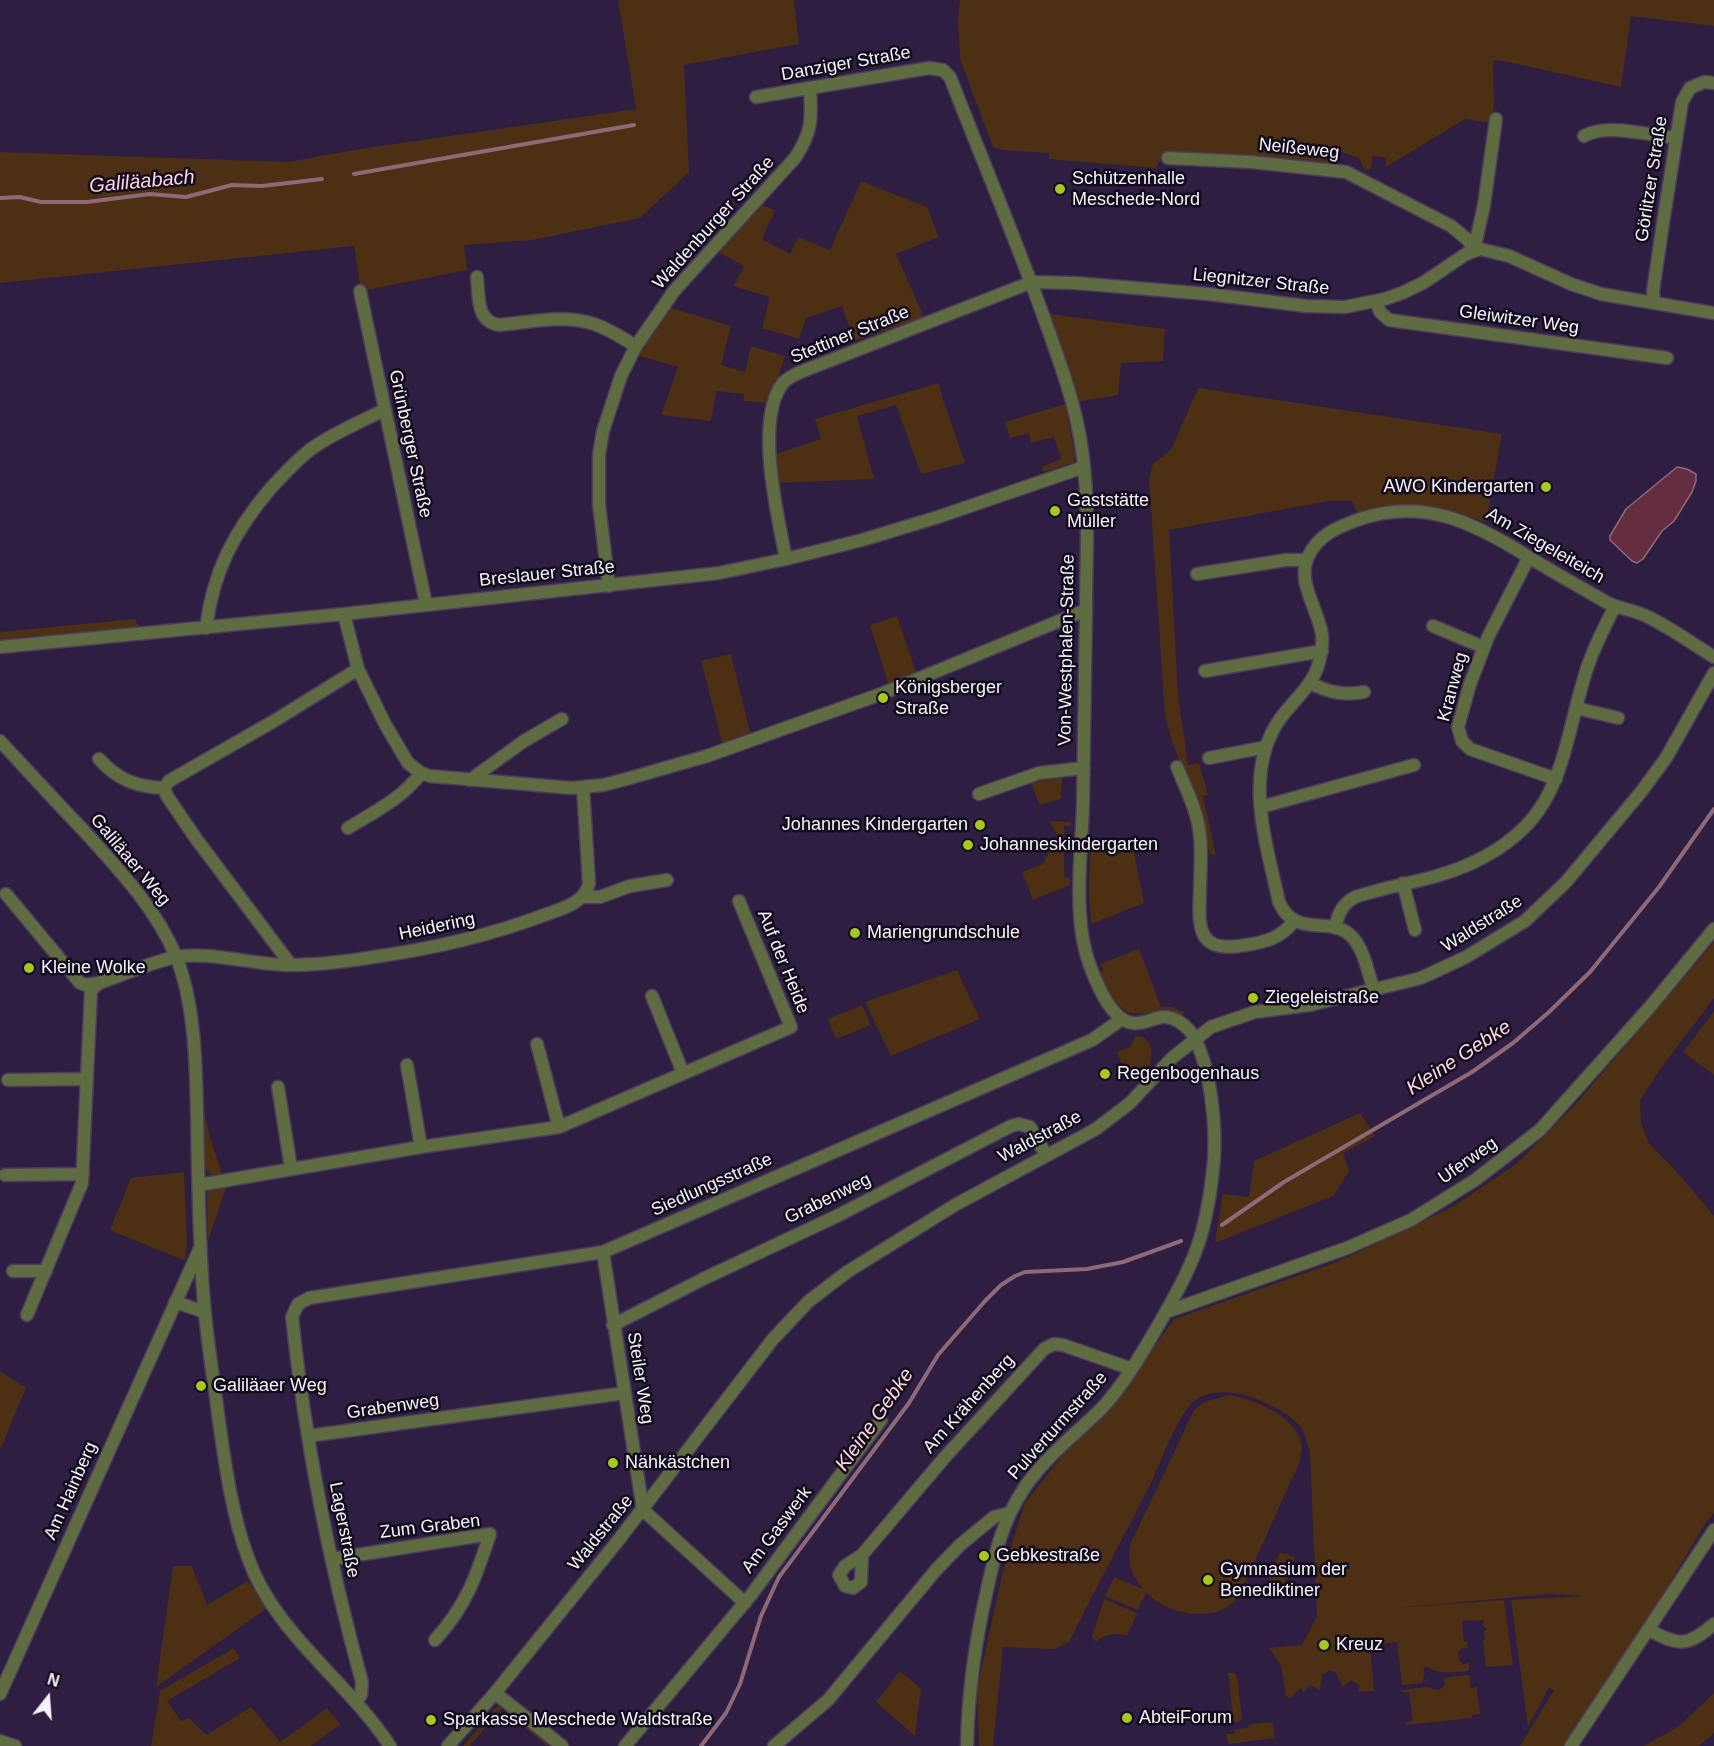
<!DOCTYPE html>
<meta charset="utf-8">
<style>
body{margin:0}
#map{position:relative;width:1714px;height:1746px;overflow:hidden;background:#2d1e42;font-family:Arial,sans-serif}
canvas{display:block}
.north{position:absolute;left:18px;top:1668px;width:60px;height:60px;-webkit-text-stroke:4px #130c1c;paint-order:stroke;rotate:17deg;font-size:16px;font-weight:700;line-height:24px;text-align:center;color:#f5f2fb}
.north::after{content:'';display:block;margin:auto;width:21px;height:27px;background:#f5f2fb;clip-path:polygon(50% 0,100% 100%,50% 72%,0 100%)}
</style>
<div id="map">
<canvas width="1714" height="1746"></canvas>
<div class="north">N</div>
</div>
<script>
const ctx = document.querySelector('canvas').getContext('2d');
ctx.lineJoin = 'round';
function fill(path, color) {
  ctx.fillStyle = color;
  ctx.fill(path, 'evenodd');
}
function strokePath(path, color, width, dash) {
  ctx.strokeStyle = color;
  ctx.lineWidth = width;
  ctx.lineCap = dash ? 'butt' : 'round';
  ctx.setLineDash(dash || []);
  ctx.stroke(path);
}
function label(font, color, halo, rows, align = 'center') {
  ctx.font = font + ' Arial,sans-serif';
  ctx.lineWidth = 5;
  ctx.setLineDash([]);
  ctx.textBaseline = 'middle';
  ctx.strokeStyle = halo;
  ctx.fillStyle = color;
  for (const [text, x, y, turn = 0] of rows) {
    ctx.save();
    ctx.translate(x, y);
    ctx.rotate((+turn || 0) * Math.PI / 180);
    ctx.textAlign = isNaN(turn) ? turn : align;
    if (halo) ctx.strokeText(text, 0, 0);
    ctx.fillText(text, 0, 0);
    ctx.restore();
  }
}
const green = new Path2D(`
 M618 0H794L799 44 684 65 689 172 640 218 532 240 464 245 467 270 361 291 354 246 0 283V152L288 162 360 149 636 109Z
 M960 0H1714V26L1631 16 1621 87 1499 60 1493 61 1494 106 1491 123 1465 119 1386 167V158L1373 156 1371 168 1365 171 1359 158 1338 151 1334 166 1164 153 1156 168 1049 159V153L1002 150 993 147 960 59 958 19Z
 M861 181 927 207 939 237 896 254 924 317 854 341 842 306 806 318 799 339 762 328 770 297 733 286 744 266 716 251 758 204 775 210 762 239 790 254 798 237 830 250Z
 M668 307 731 326 721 365 745 372 751 346 785 356 770 403 744 401V394L716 391 711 421 661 415 678 367 636 355Z
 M1050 314 1165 329 1163 361 1121 363 1118 395 1078 402Z
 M939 383 942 397 965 463 921 474 896 405 857 416 874 479 776 483 773 455 821 439 815 419Z
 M1198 388 1502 434 1486 522C1440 507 1405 500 1357 513L1352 501H1330L1169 530 1178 694 1188 765 1199 763 1208 795 1203 796 1216 855 1210 854 1192 791 1172 742 1165 715 1149 478 1153 464 1171 450Z
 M1065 404 1075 455 1074 462 1044 472 1041 467 1061 459 1054 437 1031 443 1029 433 1010 438 1005 422Z
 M897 616 916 672 888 683 870 625Z
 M134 619 140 627 0 642V632Z
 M731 654 751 736 723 746 701 661Z
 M1062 777 1061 799 1040 805 1031 783Z
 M1050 821 1071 822V826H1064V877L1070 878V885L1033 900 1022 872 1043 864 1057 835Z
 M1133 847 1144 903 1091 924 1089 894 1090 851Z
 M1714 942V998L1661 1068 1640 1100 1641 1123 1649 1143 1675 1170 1714 1216V1513L1706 1522 1639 1635 1565 1746H1520L1554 1690 1549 1687 1528 1727 1511 1600 1585 1596 1550 1594 1394 1608 1504 1600 1513 1665 1486 1667 1483 1640H1485L1484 1632 1487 1629 1484 1627 1483 1620 1462 1621 1464 1642H1467L1468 1648H1462L1458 1653 1459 1660 1463 1664 1469 1663V1671C1453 1672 1438 1675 1426 1666L1423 1669 1425 1673 1422 1683 1402 1685 1397 1642 1370 1645 1374 1691 1358 1692 1360 1686 1351 1680 1343 1687 1336 1673 1330 1670 1322 1675 1320 1690 1310 1685 1303 1693 1302 1687 1289 1699 1286 1695 1281 1666 1269 1648 1302 1645 1317 1616 1310 1453C1308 1446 1306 1438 1303 1431 1294 1415 1274 1407 1259 1400 1238 1391 1207 1387 1190 1405 1176 1421 1162 1459 1153 1479 1126 1533 1096 1587 1069 1642L1054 1649 1003 1647 993 1746H979L977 1689 1002 1575 1025 1503 1074 1441 1137 1371 1174 1319 1337 1262 1454 1206 1516 1164 1576 1104Z
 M1139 949 1161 1007H1171L1185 1012 1182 1016 1166 1010 1147 1014 1128 1013 1115 1002 1099 973 1103 970 1100 964Z
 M957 970 980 1019 891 1056 865 1002Z
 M862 1005 871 1025 836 1039 828 1019Z
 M1714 1011V1075L1683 1052Z
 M1136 1036C1151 1035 1155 1054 1149 1066 1145 1072 1136 1080 1129 1083L1117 1052 1130 1047Z
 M202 1103 210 1137 222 1174 211 1175 205 1169Z
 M1360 1113 1375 1136 1343 1153 1349 1171 1333 1196 1215 1243 1223 1194 1249 1197 1254 1161Z
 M184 1172 187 1242 185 1261 110 1230 131 1178Z
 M227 1185 208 1241 207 1194 210 1189Z
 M0 1371 26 1388 0 1450Z
 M1230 1395C1255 1400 1298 1416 1302 1446 1302 1450 1300 1456 1300 1461L1239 1596C1219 1625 1167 1616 1146 1592L1138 1610 1105 1596 1114 1577 1143 1589C1131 1574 1128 1564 1130 1545L1194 1410 1204 1402Z
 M1280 1552 1295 1557 1284 1586 1269 1579Z
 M173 1566H192L207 1605 248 1581 267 1608 156 1687Z
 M1104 1599 1137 1613 1127 1636C1115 1632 1105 1634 1096 1642L1092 1637Z
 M234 1648 240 1658 167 1701 181 1721 189 1718 206 1735 251 1707 280 1742 327 1708 340 1724 311 1746H151L160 1691Z
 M900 1671 921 1689 915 1736 876 1702Z
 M1228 1673H1234L1237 1676 1242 1719 1239 1722H1234Z
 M1469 1675 1471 1688 1477 1687 1480 1714 1472 1715V1718L1406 1725 1405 1722 1413 1721 1409 1692H1402V1690L1426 1687 1439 1690 1445 1685 1443 1678Z
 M1714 1693V1733L1699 1746H1644L1679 1726Z
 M500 1703 551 1742 547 1746 502 1708 470 1746H463Z
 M1270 1722 1273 1725 1275 1738 1228 1744 1226 1734H1235V1729L1247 1728 1250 1724Z`);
const water = new Path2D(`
 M1677 467 1687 469 1696 474V481L1692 492 1674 521 1662 531 1643 559 1637 563 1632 561 1610 540V536L1626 509Z`);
const stream = new Path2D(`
 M354 174 634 125
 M0 198 20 197 41 202H87L150 194 186 197 232 185 262 186 322 179
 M1222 1225 1284 1182 1472 1072 1513 1043 1549 1012 1590 972 1659 887 1714 809
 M701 1746 726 1713 740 1684 761 1616 779 1577 909 1403 938 1355 985 1301 1001 1285 1015 1276 1025 1272 1087 1269 1123 1262 1181 1241`);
const minor = new Path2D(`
 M756 97 929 68 943 70 950 77C981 157 1015 237 1044 318 1064 374 1081 418 1085 478 1089 521 1086 565 1086 608 1085 672 1084 737 1083 802 1082 847 1075 895 1083 940 1087 962 1107 1021 1133 1023 1151 1025 1159 1010 1178 1021 1185 1025 1193 1033 1196 1041 1211 1072 1216 1125 1214 1159 1212 1183 1208 1209 1202 1232 1193 1265 1176 1294 1159 1324 1142 1353 1125 1383 1102 1408 1076 1434 1045 1457 1025 1487 1003 1519 995 1553 987 1590 975 1642 968 1693 967 1746
 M1584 136C1608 123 1649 135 1676 138
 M1168 158 1251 162 1346 172 1451 226 1468 240 1474 250
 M1474 250 1484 205 1496 119
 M477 277C479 297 476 322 500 325 530 322 566 314 594 324 609 329 622 338 636 346
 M360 291 426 604
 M1376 301 1380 312 1389 320 1667 358
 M1654 303 1653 291 1663 223 1682 102 1690 88 1704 82 1714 83
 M1529 557 1488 637 1470 684 1458 727 1462 741 1470 749 1556 779
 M786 559C778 517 754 420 783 383 786 379 793 376 798 373L1032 282 1075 283 1208 294 1306 306 1345 307 1385 299 1402 293 1423 283 1466 254 1480 249 1509 256 1571 284 1601 294 1714 313
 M1197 574 1286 560H1306
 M609 586 599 505V455L603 431 621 376 636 346 674 291 795 158C812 133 812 118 810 89
 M344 614 358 669 385 724 408 763 421 773 430 776 572 788 603 785 623 780 707 756 881 694 1086 610
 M1433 626 1483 647
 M206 628C213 572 234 531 271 488 285 473 298 458 314 447 336 432 360 422 384 410
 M0 647 344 614 719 573 786 559 862 540 938 517 1084 467
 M1205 671 1322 651
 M1310 683C1328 692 1344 696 1364 692
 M1576 708 1618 718
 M0 741C28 771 56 802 85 832 119 870 154 906 175 954 200 1012 196 1103 198 1167 199 1215 200 1265 205 1313 208 1347 214 1381 218 1414 225 1463 231 1511 248 1558 275 1634 347 1680 390 1746
 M1209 758 1266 747
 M99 759C118 780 137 787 164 788
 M1177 767C1186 789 1198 812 1200 836 1202 854 1200 873 1200 891 1198 930 1198 954 1246 945 1266 942 1281 938 1294 921
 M470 780 524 741 562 719
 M979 794 1039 773 1084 768
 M1261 807 1414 765
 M348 828C374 812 403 798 421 773
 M1403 883 1415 930
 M6 894 80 983 86 985 99 983
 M583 897H600L630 886 667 880
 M1335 928C1338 914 1342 904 1355 897 1394 884 1437 880 1474 862 1561 821 1560 760 1584 678 1591 653 1603 630 1615 606
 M291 965 197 840 167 796 164 788 169 781 274 721 358 669
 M1374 990C1368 974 1365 952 1353 938 1332 913 1296 941 1279 902 1267 846 1244 778 1276 725 1289 703 1313 688 1319 662 1321 654 1323 644 1322 635 1319 611 1296 581 1308 557 1318 535 1336 528 1357 520 1422 497 1473 522 1527 556 1553 572 1580 587 1606 602 1619 609 1635 610 1648 617 1671 628 1693 644 1714 657
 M652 996 683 1073
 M537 1044 559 1127
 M407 1065 421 1147
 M8 1080 87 1079
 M278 1087 291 1168
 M5 1175 83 1174
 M199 1185 421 1147 559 1127 791 1027 739 901
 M603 1252 643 1510 745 1603
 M13 1271H46
 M175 1302 205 1312
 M1166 1312 1347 1248 1411 1220 1475 1180 1540 1130 1649 1008 1714 929
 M27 1315 82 1183 91 990 99 983C123 975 151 962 176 957 208 951 255 965 290 965 320 965 350 961 380 956 435 948 487 936 539 917 556 910 585 905 589 883L583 787
 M613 1325 703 1279 837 1216 1011 1126 1019 1124 1030 1127 1046 1155
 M308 1436 625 1393
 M862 1555 861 1582 853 1588 845 1586 839 1575 845 1566 862 1555 945 1457 1044 1349 1054 1344 1063 1345 1132 1369
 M332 1559 490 1534C476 1577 466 1606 435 1640
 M1649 1630C1679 1646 1687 1647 1714 1624
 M495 1693 562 1746
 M0 1694 200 1248
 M356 1702 361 1695 362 1682C329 1563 305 1440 292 1317L298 1304 309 1298 603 1252 1092 1040 1122 1019
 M0 1741 15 1746
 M448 1746 495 1693 617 1542 773 1339 809 1301 847 1272 955 1205 1096 1129 1130 1103 1172 1058 1211 1027 1255 1012 1310 1005 1421 978 1466 957 1525 921 1566 882 1641 792 1666 758 1714 673
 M625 1746 751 1595 881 1420
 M774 1746 828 1700 936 1570 960 1545 994 1517 1010 1513
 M1571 1746 1714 1530`);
const markers = [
 [1060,189,6,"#a6c820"],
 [1546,487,6,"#a6c820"],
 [1055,511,6,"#a6c820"],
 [883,698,6,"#a6c820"],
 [980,825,6,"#a6c820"],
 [968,845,6,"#a6c820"],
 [855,933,6,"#a6c820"],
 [29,968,6,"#a6c820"],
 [1253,998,6,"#a6c820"],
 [1105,1074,6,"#a6c820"],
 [201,1386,6,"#a6c820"],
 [613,1463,6,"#a6c820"],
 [984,1556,6,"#a6c820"],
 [1208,1580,6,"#a6c820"],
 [1324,1645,6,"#a6c820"],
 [1127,1718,6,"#a6c820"],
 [431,1720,6,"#a6c820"]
];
const streetNames = [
 ["Danziger Straße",846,64,-10],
 ["Neißeweg",1299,149,6],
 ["Görlitzer Straße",1652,179,-81],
 ["Waldenburger Straße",714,223,-48],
 ["Liegnitzer Straße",1261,282,6],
 ["Gleiwitzer Weg",1519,320,8],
 ["Stettiner Straße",850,335,-22],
 ["Grünberger Straße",410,444,78],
 ["Am Ziegeleiteich",1545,546,30],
 ["Breslauer Straße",547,574,-6],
 ["Von-Westphalen-Straße",1067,650,-89],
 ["Kranweg",1453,687,-75],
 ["Galiläaer Weg",130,860,50],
 ["Waldstraße",1482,924,-32],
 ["Heidering",437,927,-12],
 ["Auf der Heide",783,962,68],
 ["Waldstraße",1040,1137,-28],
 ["Uferweg",1468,1161,-35],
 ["Siedlungsstraße",712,1185,-24],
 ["Grabenweg",828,1199,-26],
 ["Steiler Weg",640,1378,81],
 ["Am Krähenberg",969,1404,-48],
 ["Grabenweg",393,1407,-8],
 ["Pulverturmstraße",1058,1426,-48],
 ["Am Hainberg",71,1491,-66],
 ["Zum Graben",430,1527,-7],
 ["Lagerstraße",344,1530,79],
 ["Am Gaswerk",777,1530,-53],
 ["Waldstraße",601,1533,-51]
];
const poiNames = [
 ["Schützenhalle",1072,179],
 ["Meschede-Nord",1072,200],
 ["AWO Kindergarten",1534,487,"right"],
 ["Gaststätte",1067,501],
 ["Müller",1067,522],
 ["Königsberger",895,688],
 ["Straße",895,709],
 ["Johannes Kindergarten",968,825,"right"],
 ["Johanneskindergarten",980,845],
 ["Mariengrundschule",867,933],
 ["Kleine Wolke",41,968],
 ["Ziegeleistraße",1265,998],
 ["Regenbogenhaus",1117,1074],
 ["Galiläaer Weg",213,1386],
 ["Nähkästchen",625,1463],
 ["Gebkestraße",996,1556],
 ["Gymnasium der",1220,1570],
 ["Benediktiner",1220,1591],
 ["Kreuz",1336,1645],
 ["AbteiForum",1139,1718],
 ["Sparkasse Meschede Waldstraße",443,1720]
];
const waterNames = [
 ["Galiläabach",142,182,-5],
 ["Kleine Gebke",1459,1058,-33],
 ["Kleine Gebke",875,1420,-55]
];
fill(green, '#4d2f13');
fill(water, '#652e40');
strokePath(water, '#906978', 1.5);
strokePath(stream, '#906978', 4);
strokePath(minor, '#493c5c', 15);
strokePath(minor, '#5f6b41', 12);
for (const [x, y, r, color] of markers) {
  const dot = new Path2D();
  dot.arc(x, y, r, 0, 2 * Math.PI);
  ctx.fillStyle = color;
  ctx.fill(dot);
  strokePath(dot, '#130c1c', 2);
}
label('18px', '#f5f2fb', '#130c1c', streetNames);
label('18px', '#f5f2fb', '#130c1c', poiNames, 'left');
label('italic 20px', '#fdd6e0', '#130c1c', waterNames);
</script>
